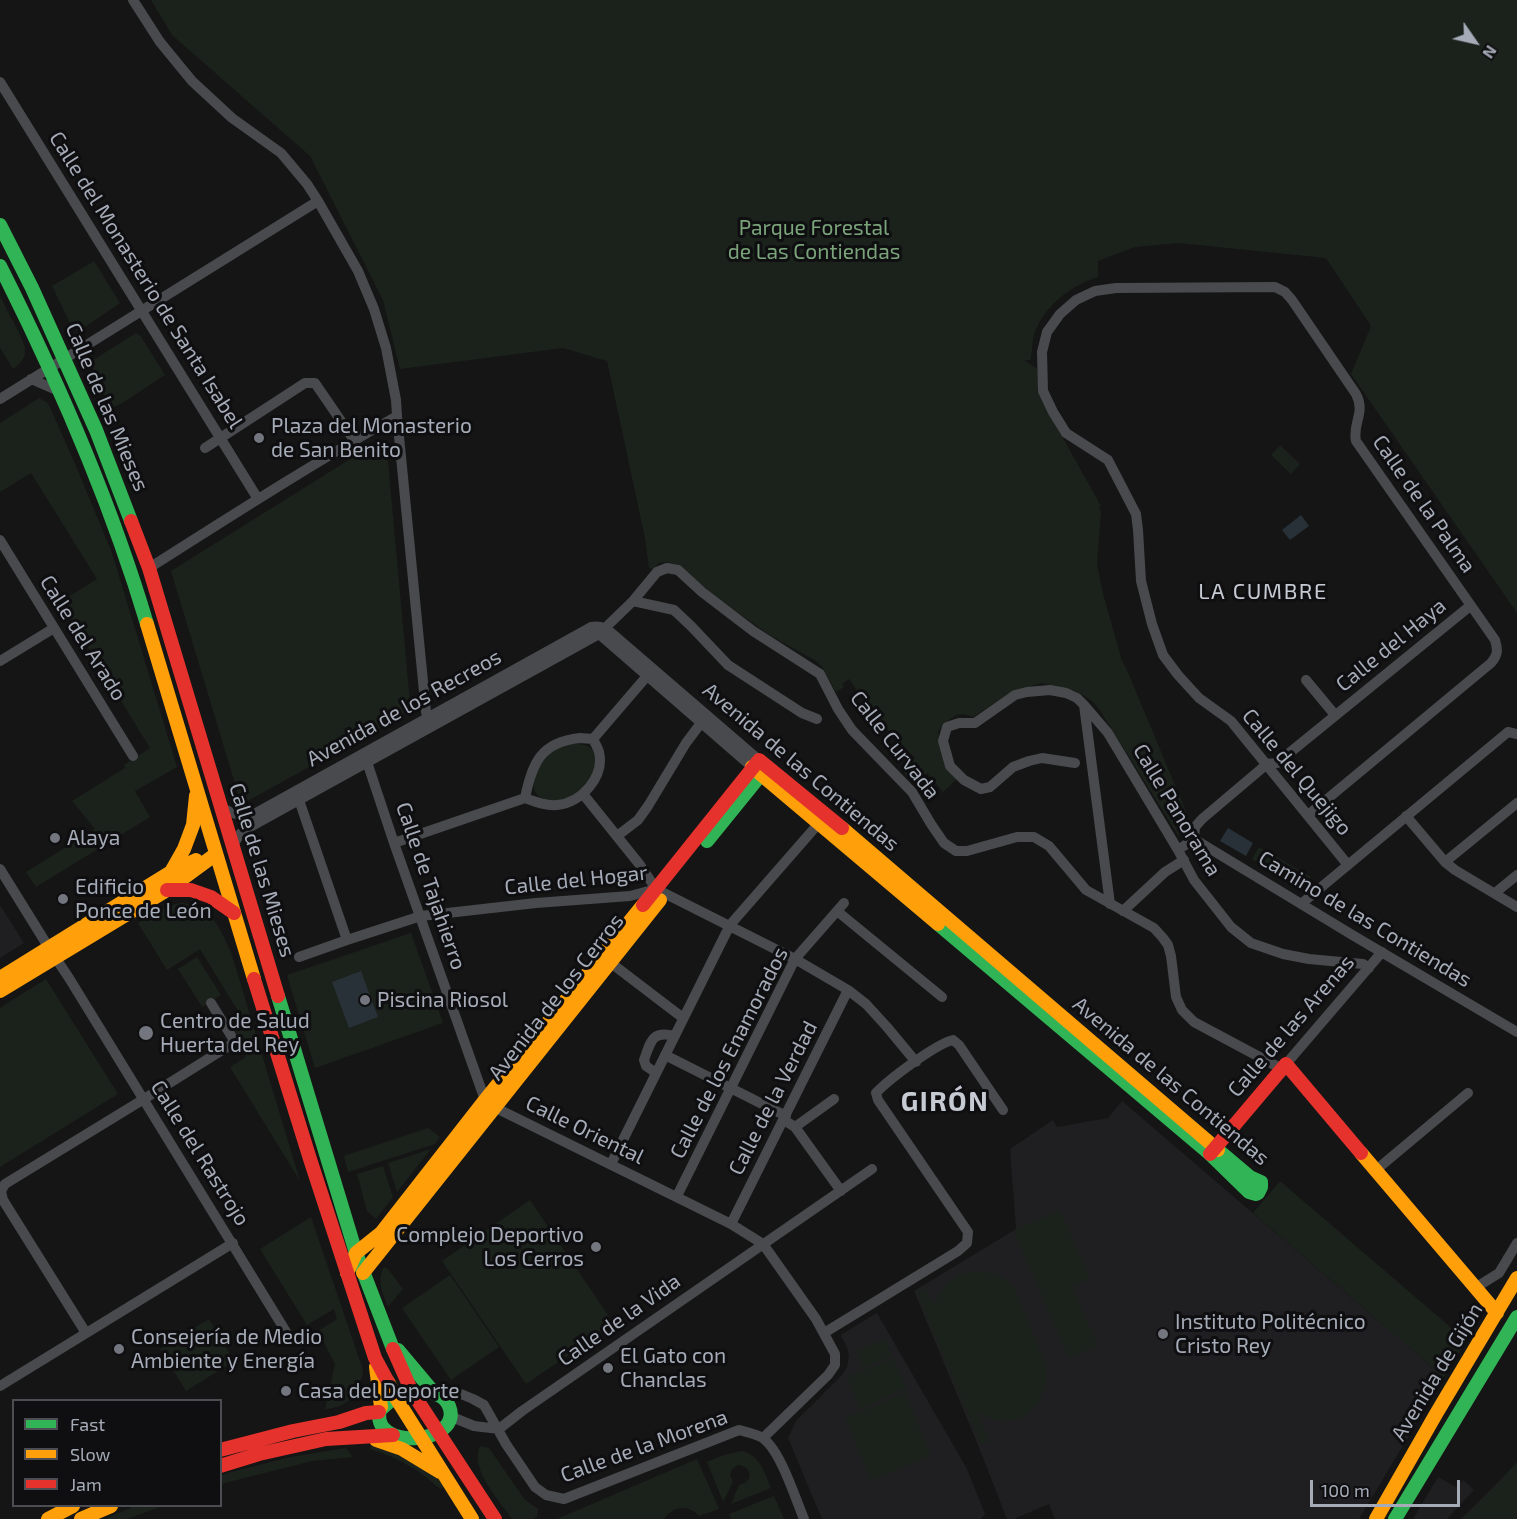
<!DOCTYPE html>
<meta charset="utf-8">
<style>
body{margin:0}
#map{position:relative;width:1517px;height:1519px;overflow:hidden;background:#151515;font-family:"Exo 2",sans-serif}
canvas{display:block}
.legend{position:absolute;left:12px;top:1399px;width:210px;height:108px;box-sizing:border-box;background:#0f0f11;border:2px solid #4b4d53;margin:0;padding:8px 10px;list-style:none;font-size:18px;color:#a5abb7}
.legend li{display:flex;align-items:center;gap:12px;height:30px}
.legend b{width:30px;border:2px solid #4b4d53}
.north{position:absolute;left:1445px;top:12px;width:60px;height:60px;-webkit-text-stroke:4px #0f0f11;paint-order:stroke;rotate:124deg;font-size:16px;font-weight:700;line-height:24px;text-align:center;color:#a5abb7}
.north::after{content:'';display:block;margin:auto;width:21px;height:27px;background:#a5abb7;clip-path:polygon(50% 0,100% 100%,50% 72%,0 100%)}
.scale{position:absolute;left:1310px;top:1480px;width:150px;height:27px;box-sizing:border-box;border:3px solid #a5abb7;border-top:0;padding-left:8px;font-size:18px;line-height:21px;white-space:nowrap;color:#a5abb7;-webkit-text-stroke:4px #0f0f11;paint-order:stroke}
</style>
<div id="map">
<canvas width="1517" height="1519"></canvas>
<ul class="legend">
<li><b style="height:8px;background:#30b455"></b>Fast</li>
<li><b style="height:8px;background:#ff9f0a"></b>Slow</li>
<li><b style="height:8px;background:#e5322d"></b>Jam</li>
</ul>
<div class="north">N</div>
<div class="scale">100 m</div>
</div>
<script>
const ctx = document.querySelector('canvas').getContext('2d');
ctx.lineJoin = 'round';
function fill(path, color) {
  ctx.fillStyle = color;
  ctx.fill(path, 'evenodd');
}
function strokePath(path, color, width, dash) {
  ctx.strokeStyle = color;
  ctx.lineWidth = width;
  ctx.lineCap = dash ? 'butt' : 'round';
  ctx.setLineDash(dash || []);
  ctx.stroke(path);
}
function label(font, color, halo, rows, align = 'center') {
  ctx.font = font + ' "Exo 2",sans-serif';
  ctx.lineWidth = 6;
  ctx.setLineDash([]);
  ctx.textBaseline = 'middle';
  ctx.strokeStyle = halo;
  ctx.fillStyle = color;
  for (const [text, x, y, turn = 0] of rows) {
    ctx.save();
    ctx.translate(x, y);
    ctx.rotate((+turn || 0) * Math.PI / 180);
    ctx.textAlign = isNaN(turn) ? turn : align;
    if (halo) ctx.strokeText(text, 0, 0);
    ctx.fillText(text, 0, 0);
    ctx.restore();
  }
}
const built = new Path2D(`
 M0 905 24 943 0 958Z
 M1122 1101 1444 1377 1359 1519H1055L1049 1504 1014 1519H1007L978 1445 914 1291 1016 1229 1010 1149 1053 1120 1057 1127 1108 1118Z
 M877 1313 967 1469 985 1514 981 1519H822L788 1438 796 1421 842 1375 847 1367 849 1356 847 1347 841 1336 842 1334Z
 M1438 1477 1456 1487 1463 1480 1474 1490 1447 1519H1413Z`);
const green = new Path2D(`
 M151 0H1517V613L1351 374 1371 326 1326 258 1179 243 1135 247 1098 261V277C1071 286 1046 304 1035 332 1032 340 1032 351 1031 360H1024L1038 369 1044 404 1101 506 1099 508 1101 511 1097 564 1103 594 1115 636 1122 661 1127 670 1192 826 1178 835 1101 712 1093 702 1083 695 1075 691 1042 683 1010 693 973 717 964 714 956 715 943 724 938 732 945 765 957 779 943 792 927 773 913 784 902 770 915 758 890 732 879 723 849 679 842 684 844 687 836 692 822 667 816 661 771 636 720 600 677 565 667 562 659 563 653 569 649 568 645 538 607 361 563 348 400 369 383 300 310 156 172 35Z
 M94 261 120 303 82 329 77 331 72 327 52 286Z
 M0 296C5 307 24 339 25 349 26 358 20 364 13 369L0 348Z
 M136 333 140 335 165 375 124 402 110 409 90 362Z
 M39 398 48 403 76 466 112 553 177 767 135 791 150 817 36 887 26 872 95 829 72 801 125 768 124 765 150 748 60 602 97 579 31 473 0 492V423Z
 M381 442 385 446 387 451 410 702 403 715 253 798 247 801 242 800 239 797 171 571 376 443Z
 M1280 445 1300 464 1291 474 1271 455Z
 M569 744C622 739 586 805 551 801 523 797 534 769 549 755 554 750 562 747 569 744Z
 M1259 847 1311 877 1303 890 1252 859Z
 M183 903C212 906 220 929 231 952L300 1181 230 1067 246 1057 239 1046 241 1045V1040L233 1028 244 1021 200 949 167 970 138 923C152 913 166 904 183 903Z
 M411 933 443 1023 315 1068 287 975Z
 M197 957 221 995 202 1007 178 969Z
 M46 979 118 1094 0 1167V1008Z
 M428 1128 440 1137 435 1144 348 1172 344 1156Z
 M431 1149 397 1192 388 1163Z
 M383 1166 393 1197 376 1219 367 1211 357 1174Z
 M1280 1181 1455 1331 1473 1302 1481 1313V1317L1444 1377 1253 1213Z
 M530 1200 614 1324 526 1384 442 1261Z
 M1060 1210 1090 1279 1072 1287 1098 1346 1069 1358 1014 1232 1016 1229Z
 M311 1217 363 1370C361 1392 348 1408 325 1409L335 1364 318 1331 337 1319 334 1309 307 1325 260 1249Z
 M384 1267 388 1269 403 1289 388 1307C383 1294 376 1280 384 1267Z
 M973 1271C990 1271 1002 1275 1014 1287L1046 1365C1049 1391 1036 1420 1006 1421 996 1421 987 1417 978 1413L989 1441 981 1444 917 1293 926 1289 934 1306C942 1285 951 1276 973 1271Z
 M450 1275 499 1347 451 1380 402 1308Z
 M209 1319 234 1361 186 1391 160 1349Z
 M885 1339 892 1356 864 1368 857 1351Z
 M893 1359 907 1388 860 1409 847 1377Z
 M905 1393 931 1456 871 1481 845 1418Z
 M371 1444 383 1446 438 1479 444 1486 440 1489C420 1470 397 1457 370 1449Z
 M480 1446 489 1448 525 1500 538 1509 537 1517 533 1519H512C499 1500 469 1469 480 1446Z
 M346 1448 353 1457 312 1461 221 1484V1476L228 1473 290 1457Z
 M742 1451C760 1455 764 1472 771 1488L731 1504 739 1485C754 1482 753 1467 738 1465L732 1469 730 1475 733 1482 723 1502 707 1462 724 1455Z
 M697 1459 719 1509 699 1516C688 1504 673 1506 664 1519H557Z
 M1517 1462V1519H1461C1480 1500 1499 1482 1517 1462Z
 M774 1496 784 1519H731L729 1514Z
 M135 1506H163L127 1519H105Z`);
const water = new Path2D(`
 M1301 515 1309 526 1290 540 1282 530Z
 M1228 828 1253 843 1246 856 1220 841Z
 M361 971 378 1017 349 1028 332 982Z`);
const street = new Path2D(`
 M133 0 160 42 192 81 232 118 281 153 307 184 318 201 358 271 374 309 386 348 396 400 397 416 426 712 430 727
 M0 82 258 499
 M31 379 61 392
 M0 399 318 201
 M205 448 305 383H315L354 440
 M0 540 133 756
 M149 568C231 516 312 464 397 416
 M633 601 674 610 691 626 728 665 802 713 817 719
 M605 628 633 601 657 572 667 568 678 570 702 592 753 631 820 674 838 709 852 730 912 792 931 824 944 843 956 851H967L1017 837H1034L1049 846 1086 890 1154 928 1163 938 1168 945 1171 956 1176 997 1182 1010 1194 1022 1282 1069
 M0 661 54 628
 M1306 680 1335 715
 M1084 705 1110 904
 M580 738 593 739C595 743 598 748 599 752 605 777 581 803 557 805 546 806 536 802 525 798 532 763 541 742 580 738Z
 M593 739 647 676
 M364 753 394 843 485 1100 496 1108 731 1224 763 1244 816 1319 835 1354V1365L828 1375 763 1438
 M1075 763 1042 758 1029 761 1013 767 990 787 981 789 964 780 950 766 943 741 947 727 959 723H975L1015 695 1027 692 1050 690 1066 693 1077 698 1084 705 1108 733 1178 850 1194 880 1231 927 1251 943 1283 954 1309 959 1363 964 1369 968
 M583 794 640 865 656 889
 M299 800 347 940
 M222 808C233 813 243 819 254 814L591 627C602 625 607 629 615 636L759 760
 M1308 815 1491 663C1498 655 1498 650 1495 640L1356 441C1352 423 1366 413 1356 394L1292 300 1285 292 1275 287 1116 288 1095 291 1076 300 1060 314 1047 332 1042 352 1043 391 1053 412 1066 433 1108 460 1136 514 1138 530 1141 581 1152 624 1163 655 1178 675 1199 698 1231 721 1348 865
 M1406 816 1445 862 1455 870 1517 907
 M617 836 638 820 648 806 686 743 701 723
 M1194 839 1354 936 1517 1032
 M394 843 525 798
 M233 845 240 834 248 828C364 763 481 698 599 634L752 767
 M1178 850 1194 839 1195 827 1202 819 1267 764 1277 763 1470 606
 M1445 862 1517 803
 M0 869 49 948 69 978 288 1335
 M1495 893 1517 875
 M1301 904 1508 732 1517 734
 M837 911 942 997
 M1123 911 1165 872 1184 860
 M299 957 347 940 421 916 536 903 630 896 656 889 795 959 848 990 866 1004 887 1027 916 1062
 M611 963 683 1018
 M665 1055 786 1116
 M1286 1064 1382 952
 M656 1073 646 1066 644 1060C651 1041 652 1030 675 1036
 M784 1120 795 1127 841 1191
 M795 1127 834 1099
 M611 1164 730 925 819 823
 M1376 1170 1468 1093
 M677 1196 795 959 844 903
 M731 1224 848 990
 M1475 1288 1499 1273 1517 1243
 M86 1333 3 1200 1 1191 5 1184 144 1099 235 1042 211 1003
 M824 1333 958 1251 967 1243 968 1232 878 1100 876 1093C889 1079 936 1044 953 1040L959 1045 1003 1110
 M0 1386 233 1243
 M441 1396 461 1394 473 1399 484 1405 506 1444 535 1487 546 1495 564 1499 739 1430C746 1432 754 1433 761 1437 780 1448 795 1498 804 1519
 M452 1417 474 1426 499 1429 522 1411 872 1169`);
const fast = new Path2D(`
 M0 225 32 288 96 430 131 521
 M0 266C58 381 110 500 147 624
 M707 841 767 767
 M938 924 1210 1154 1249 1192 1256 1194 1258 1193 1261 1187V1182L1250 1177 1218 1150
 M278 996 356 1253 393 1349
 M398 1350 435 1394
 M412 1392C426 1392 443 1391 449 1406 465 1444 369 1452 380 1410L390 1401Z
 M1395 1519 1517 1317`);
const slow = new Path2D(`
 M147 624 254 979
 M752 767 938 924
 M842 828 1218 1150
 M171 872 184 849 193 825 196 796
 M0 978 171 872 196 860
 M0 991 167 890 216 854
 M1361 1153 1497 1313
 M347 1273 356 1253 381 1233 485 1100 643 905
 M363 1273 660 900
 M376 1367 381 1407
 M388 1382 396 1398 472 1519
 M376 1440 402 1449 440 1472
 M48 1519 73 1506
 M81 1519 111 1506
 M1376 1519 1436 1414 1517 1278`);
const jam = new Path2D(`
 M131 521 149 568 278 996
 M167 890H191L211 897 234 913
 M643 905 759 760 842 828
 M254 979 310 1159 375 1358 388 1382
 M1210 1154 1286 1064 1361 1153
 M393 1349 412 1392 495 1519
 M220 1450 293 1431 339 1422 366 1413 379 1412
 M220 1466 259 1454 326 1439 393 1435`);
const markers = [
 [259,438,6,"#73767e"],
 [55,838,6,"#73767e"],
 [63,899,6,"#73767e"],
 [365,1000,6,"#73767e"],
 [146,1033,8,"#73767e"],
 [596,1247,6,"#73767e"],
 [1163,1334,6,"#73767e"],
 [119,1349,6,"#73767e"],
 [608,1368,6,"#73767e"],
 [286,1391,6,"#73767e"]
];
const parkNames = [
 ["Parque Forestal",814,228],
 ["de Las Contiendas",814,252]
];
const streetNames = [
 ["Calle del Monasterio de Santa Isabel",146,280,58],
 ["Calle de las Mieses",107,407,67],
 ["Calle de la Palma",1424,504,55],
 ["Calle del Arado",83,638,58],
 ["Calle del Haya",1391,645,-39],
 ["Avenida de los Recreos",404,708,-29],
 ["Calle Curvada",895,745,52],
 ["Avenida de las Contiendas",801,767,40],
 ["Calle del Quejigo",1297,772,50],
 ["Calle Panorama",1177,810,59],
 ["Calle de las Mieses",262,870,73],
 ["Calle del Hogar",576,880,-6],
 ["Calle de Tajahierro",431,886,71],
 ["Camino de las Contiendas",1365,919,31],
 ["Avenida de los Cerros",556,997,-52],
 ["Calle de las Arenas",1291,1026,-49],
 ["Calle de los Enamorados",729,1053,-63],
 ["Avenida de las Contiendas",1171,1081,40],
 ["Calle de la Verdad",773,1098,-63],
 ["Calle Oriental",585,1130,26],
 ["Calle del Rastrojo",200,1153,58],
 ["Calle de la Vida",619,1320,-35],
 ["Avenida de Gijón",1437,1372,-59],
 ["Calle de la Morena",644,1446,-20]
];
const poiNames = [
 ["Plaza del Monasterio",271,426],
 ["de San Benito",271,450],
 ["Alaya",67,838],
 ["Edificio",75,887],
 ["Ponce de León",75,911],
 ["Piscina Riosol",377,1000],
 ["Centro de Salud",160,1021],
 ["Huerta del Rey",160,1045],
 ["Complejo Deportivo",584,1235,"right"],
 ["Los Cerros",584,1259,"right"],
 ["Instituto Politécnico",1175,1322],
 ["Cristo Rey",1175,1346],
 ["Consejería de Medio",131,1337],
 ["Ambiente y Energía",131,1361],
 ["El Gato con",620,1356],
 ["Chanclas",620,1380],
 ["Casa del Deporte",298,1391]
];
const neighbourhoodNames = [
 ["LA CUMBRE",1263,592]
];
const districtNames = [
 ["GIRÓN",945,1102]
];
fill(built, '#1f1f21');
fill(green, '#1b221b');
fill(water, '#273137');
strokePath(street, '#484a4e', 10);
strokePath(fast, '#30b455', 14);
strokePath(slow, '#ff9f0a', 14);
strokePath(jam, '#e5322d', 14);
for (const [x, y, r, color] of markers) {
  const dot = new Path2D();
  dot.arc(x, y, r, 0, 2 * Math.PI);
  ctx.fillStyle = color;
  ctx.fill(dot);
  strokePath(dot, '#0f0f11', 2);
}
label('21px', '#7aa37a', '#0f0f11', parkNames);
label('21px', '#a5abb7', '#0f0f11', streetNames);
label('21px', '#a5abb7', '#0f0f11', poiNames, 'left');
ctx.letterSpacing = '1.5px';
label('22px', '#c6cad3', '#0f0f11', neighbourhoodNames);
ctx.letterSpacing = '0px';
ctx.letterSpacing = '1.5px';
label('bold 27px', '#c6cad3', '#0f0f11', districtNames);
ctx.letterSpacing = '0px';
</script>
